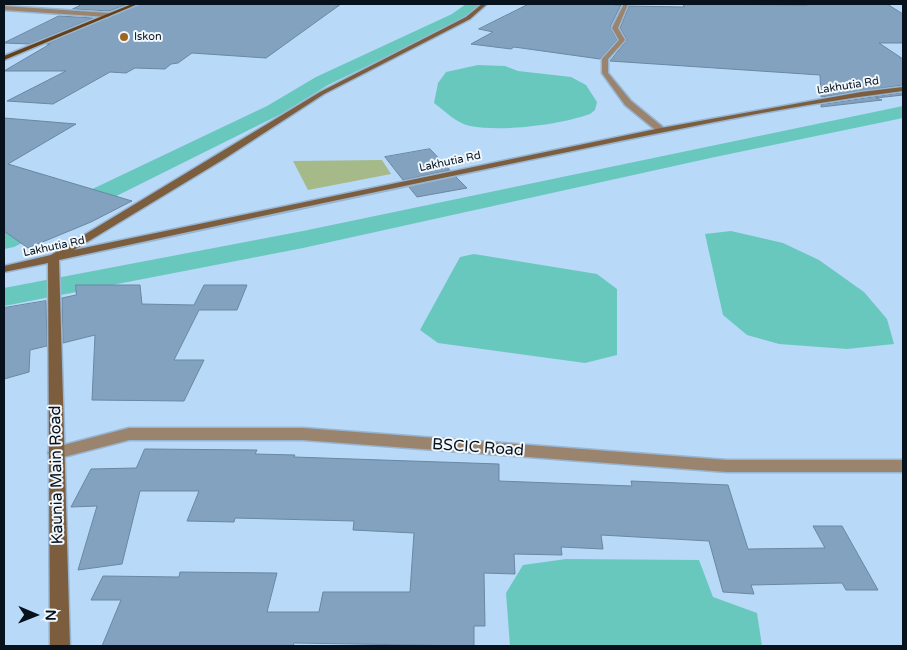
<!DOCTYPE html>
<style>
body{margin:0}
#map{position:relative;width:907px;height:650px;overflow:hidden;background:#b8d9f8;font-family:"Varela Round",sans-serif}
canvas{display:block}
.frame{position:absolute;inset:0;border:5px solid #07121d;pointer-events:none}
.north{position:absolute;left:10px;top:590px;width:50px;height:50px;-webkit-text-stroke:4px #f0f7fd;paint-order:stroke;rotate:91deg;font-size:14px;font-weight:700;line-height:20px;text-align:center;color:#07121d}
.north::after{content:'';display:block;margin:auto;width:18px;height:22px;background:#07121d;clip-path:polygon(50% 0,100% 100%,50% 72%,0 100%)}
</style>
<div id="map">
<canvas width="907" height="650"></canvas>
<div class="frame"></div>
<div class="north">N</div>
</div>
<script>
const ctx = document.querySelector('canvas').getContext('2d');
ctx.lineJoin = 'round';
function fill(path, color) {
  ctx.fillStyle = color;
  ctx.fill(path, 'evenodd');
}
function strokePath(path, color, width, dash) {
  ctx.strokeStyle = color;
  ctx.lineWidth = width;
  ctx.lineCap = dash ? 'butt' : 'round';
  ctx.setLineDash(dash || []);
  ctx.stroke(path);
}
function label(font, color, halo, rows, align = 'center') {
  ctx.font = font + ' "Varela Round",sans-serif';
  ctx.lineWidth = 4;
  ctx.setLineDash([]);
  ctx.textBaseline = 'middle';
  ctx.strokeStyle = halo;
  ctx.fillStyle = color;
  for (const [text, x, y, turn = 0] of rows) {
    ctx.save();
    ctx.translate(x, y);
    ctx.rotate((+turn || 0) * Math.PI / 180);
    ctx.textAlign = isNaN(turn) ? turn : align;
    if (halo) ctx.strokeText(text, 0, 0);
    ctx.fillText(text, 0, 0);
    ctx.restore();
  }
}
const green = new Path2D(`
 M382 160 391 174 308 190 293 161Z`);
const water = new Path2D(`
 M478 65 505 66 518 71 571 77 586 85 597 102 595 110 590 114C559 125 503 132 470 126 456 123 445 111 434 103L438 83 446 72Z
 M731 231 783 243 819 260 864 292 887 319 894 344 847 349 779 344 747 335 723 315 705 234Z
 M474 254 597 274 617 289V355L585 363 438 343 420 330 460 257Z
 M566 559 699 560 713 597 757 613 762 646H510L506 593 523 565Z`);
const canal = new Path2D(`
 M466 4H480L462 20 328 85 281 114 14 247 4 249V231L267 106 316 77 452 14Z
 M903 106V118L715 157 303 248 4 306V288L303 231Z`);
const building = new Path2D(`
 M83 4H128L109 11 73 9Z
 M140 4H341L266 58 192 53 178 63 171 64 165 69 135 68 126 73 110 72 53 104 7 101 66 71H4L50 44H47Z
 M529 4H615V5H621L610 27 617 40 600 59 514 47 511 49 471 44 493 32 479 29Z
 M683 4 807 5 806 4H887L903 14V43H879L903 59V85L821 97 820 75 610 61 627 40 620 28 629 6 684 7Z
 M59 16 93 18 30 44 4 43Z
 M903 93V95L876 98 882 100 821 107V105Z
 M4 118 76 124 8 164 132 201 91 222 28 248 4 231Z
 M430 149 450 170 403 180 385 157Z
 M456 177 467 188 417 197 409 187Z
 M76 285H140L142 304 194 305 204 285H247L237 310H199L174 360H204L184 401 92 400 95 335 63 343 62 298 76 295Z
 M46 301 47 346 30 350 29 372 4 379V308Z
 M145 449 257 450 255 454 295 455 294 457 499 464V481L632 486 631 481 728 485 748 549 825 548 813 526H842L878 590H846L842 583 751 585 754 594 723 592 709 541 601 535 603 549 561 547 562 555 514 554 515 574 484 573 485 626H474V646L294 643 293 646H102L121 600H91L103 576 179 577 180 572 277 573 267 612H319L323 592H410L414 533 353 530 354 521 235 518 234 522 187 521 199 491H140L122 564 78 570 97 506 71 507 91 469 136 468Z`);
const street = new Path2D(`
 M624 4H628L618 28 625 40 608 59V73L631 101 664 128V132H658L625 105 602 73V59L619 40 612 28Z
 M4 6 108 13 111 15 108 17 4 10Z
 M129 428H303L727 460H903V472H727L303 440H129L56 459 51 457 48 453 51 449 56 447Z`);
const secondary = new Path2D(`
 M482 4H487L470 19 324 94 224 159 74 250 661 128 861 92 903 87V91C776 107 650 135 524 161 369 193 214 226 59 260L70 646H50L48 263 4 272V266L51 255 320 92 466 17Z`);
const primary = new Path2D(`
 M132 4H138L4 60V56Z`);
const markers = [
 [124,37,5,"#9e6622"]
];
const farPoinames = [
 ["Iskon",134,37]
];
const farStreetnames = [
 ["Lakhutia Rd",848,86,-9],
 ["Lakhutia Rd",450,162,-12],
 ["Lakhutia Rd",54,247,-12]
];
const nearStreetnames = [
 ["BSCIC Road",478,448,4],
 ["Kaunia Main Road",57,475,-91]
];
fill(green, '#a5ba88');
fill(water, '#69c8be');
fill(canal, '#69c8be');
fill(building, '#83a2bf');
strokePath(building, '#6987a3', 1);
strokePath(street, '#98b5d1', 3);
strokePath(secondary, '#98b5d1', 3);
strokePath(primary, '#98b5d1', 3);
fill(street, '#9a846e');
fill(secondary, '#7c5d3d');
fill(primary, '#674115');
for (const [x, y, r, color] of markers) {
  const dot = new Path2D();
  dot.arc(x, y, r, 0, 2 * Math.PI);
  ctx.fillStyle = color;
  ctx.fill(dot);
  strokePath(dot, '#f0f7fd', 2);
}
label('11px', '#07121d', '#f0f7fd', farPoinames, 'left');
label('11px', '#07121d', '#f0f7fd', farStreetnames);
label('16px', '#07121d', '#f0f7fd', nearStreetnames);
</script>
